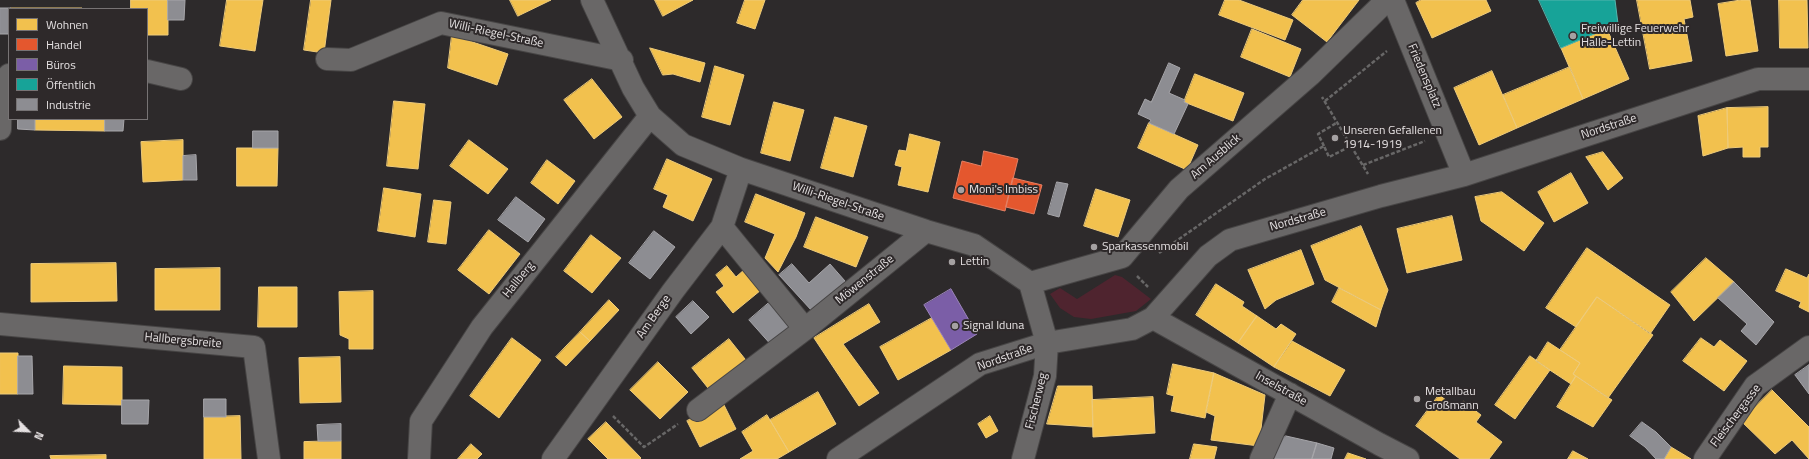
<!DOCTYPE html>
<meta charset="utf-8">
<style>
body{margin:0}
#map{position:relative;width:1809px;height:459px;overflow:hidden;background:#2d2a2b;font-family:"Titillium Web",sans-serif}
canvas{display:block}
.legend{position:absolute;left:8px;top:8px;width:140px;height:112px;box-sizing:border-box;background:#2e292a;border:1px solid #777374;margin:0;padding:5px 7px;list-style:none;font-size:12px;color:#e5e1e2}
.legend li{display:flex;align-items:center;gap:8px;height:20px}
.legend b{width:20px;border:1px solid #777374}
.north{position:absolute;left:8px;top:411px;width:40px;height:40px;-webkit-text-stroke:3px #2e292a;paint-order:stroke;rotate:114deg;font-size:11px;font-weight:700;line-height:16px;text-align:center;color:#e5e1e2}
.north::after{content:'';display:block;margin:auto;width:14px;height:18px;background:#e5e1e2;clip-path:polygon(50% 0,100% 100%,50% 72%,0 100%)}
</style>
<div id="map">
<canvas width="1809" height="459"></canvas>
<ul class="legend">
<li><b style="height:11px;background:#f2c14e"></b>Wohnen</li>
<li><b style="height:11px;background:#e4572e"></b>Handel</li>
<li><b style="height:11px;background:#7b5ea7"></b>Büros</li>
<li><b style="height:11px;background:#17a398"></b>Öffentlich</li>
<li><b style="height:11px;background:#8d8d92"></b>Industrie</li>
</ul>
<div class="north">N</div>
</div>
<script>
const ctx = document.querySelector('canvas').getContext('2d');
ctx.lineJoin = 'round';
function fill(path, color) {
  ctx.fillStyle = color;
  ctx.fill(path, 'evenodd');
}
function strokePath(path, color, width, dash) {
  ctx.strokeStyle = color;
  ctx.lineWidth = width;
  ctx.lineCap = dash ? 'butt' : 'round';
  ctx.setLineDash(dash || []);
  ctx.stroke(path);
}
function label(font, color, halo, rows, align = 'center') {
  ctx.font = font + ' "Titillium Web",sans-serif';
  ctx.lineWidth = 4;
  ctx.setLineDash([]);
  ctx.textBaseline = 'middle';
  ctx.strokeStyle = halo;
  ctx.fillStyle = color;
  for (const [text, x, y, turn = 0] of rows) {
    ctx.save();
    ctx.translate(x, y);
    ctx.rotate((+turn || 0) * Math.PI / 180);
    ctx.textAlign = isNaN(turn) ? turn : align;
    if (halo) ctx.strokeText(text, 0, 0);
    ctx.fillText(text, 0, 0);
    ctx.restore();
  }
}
const green = new Path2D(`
 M1115 275 1122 277 1151 299 1136 311 1091 319 1074 317 1060 308 1050 294 1060 288 1077 299Z`);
const homes = new Path2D(`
 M131 0H168V35H147V9H131Z
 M227 0H263L255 51 220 46Z
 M311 0H331L324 53 304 50Z
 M510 0H551L518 16Z
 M655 0H693L663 16Z
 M745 0H765L755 29 737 23Z
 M1225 0H1239L1293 20 1285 40 1219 15Z
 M1303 0H1359L1327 42 1292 15Z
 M1421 0H1486L1491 11 1432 38 1416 3Z
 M1637 0H1690L1693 17 1684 19 1692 61 1650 69Z
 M1741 0H1750L1758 51 1726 56 1718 4Z
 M1779 0H1807L1808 48H1780Z
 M11 8H82V9H11Z
 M1252 29 1301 49 1290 77 1241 57Z
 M1607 29 1629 79 1583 99 1561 48Z
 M452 35 508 54 497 85 448 68Z
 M650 48 705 63 700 82 673 74 663 75Z
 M715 66 744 75 730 125 702 117Z
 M1570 67 1583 99 1517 128 1503 95Z
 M1492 71 1517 128 1479 145 1454 88Z
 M1195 74 1244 93 1233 121 1184 102Z
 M592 79 622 117 594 139 564 100Z
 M394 101 425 104 418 169 387 166Z
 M774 102 804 110 790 161 761 153Z
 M1768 107V147H1760V157H1743V147L1728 148 1727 108Z
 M1727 108 1728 148 1703 156 1698 116Z
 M835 117 867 126 853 177 821 168Z
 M35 119H105V131L35 130Z
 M1149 123 1198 145 1187 170 1138 148Z
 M910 134 940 142 928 192 898 185 902 167 895 165 899 150 906 151Z
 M183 140V180L143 182 141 142Z
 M469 140 508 169 488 194 450 166Z
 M237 148H278L277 186H237Z
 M1603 152 1623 178 1608 190 1586 157Z
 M667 159 712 179 693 221 663 207 668 195 654 189Z
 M547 160 575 181 558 204 531 183Z
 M1571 173 1588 203 1554 222 1538 192Z
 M384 188 421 194 415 237 378 231Z
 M1096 189 1130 200 1118 237 1084 226Z
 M1502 192 1544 223 1524 251 1481 221 1475 197Z
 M756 194 805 213 796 237 778 272 765 258 775 234 745 222Z
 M434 200 451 202 446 244 428 242Z
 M1452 216 1462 260 1407 273 1397 229Z
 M816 217 868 237 856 267 804 247Z
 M1361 226 1388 290 1381 310 1325 280 1311 246Z
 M489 230 520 254 489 294 458 270Z
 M591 235 621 258 592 293 564 271Z
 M1587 248 1670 305 1650 334 1597 297 1576 327 1546 308Z
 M1301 250 1314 284 1276 300 1265 309 1248 270Z
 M1706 258 1734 282 1694 321 1671 292Z
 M116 263 117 301 31 302V264Z
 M727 266 736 277 745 269 761 290 733 313 716 292 724 286 716 275Z
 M220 268V310H155V269Z
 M1786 269 1807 278 1809 274V312L1799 307 1801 302 1776 291Z
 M1216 284 1244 302 1242 306 1257 316 1238 343 1196 315Z
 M259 287H297V327H258Z
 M1339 288 1381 310 1376 327 1332 302Z
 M373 291V349H349V339L340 335 339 292Z
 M1597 297 1653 335 1608 398 1573 374 1580 363 1560 350Z
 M609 300 619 310 590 341 580 332Z
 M869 304 880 322 843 344 879 393 859 406 814 338Z
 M1257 316 1276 329 1281 324 1296 334 1274 367 1238 343Z
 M932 318 951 350 898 380 880 347Z
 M580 332 590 341 566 366 556 357Z
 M512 338 541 360 499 418 470 396Z
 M1701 338 1714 347 1720 340 1747 361 1724 391 1683 361Z
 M729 339 749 364 712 393 692 368Z
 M1292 341 1345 370 1330 396 1274 367Z
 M1548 342 1580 363 1573 374 1576 376 1571 384 1536 361Z
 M0 353H18V394H0Z
 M1530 356 1550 370 1515 419 1495 405Z
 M340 357 341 402 300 403 299 358Z
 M658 362 688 392 660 419 630 390Z
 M1173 364 1214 373 1205 418 1171 411 1174 396 1167 394Z
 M64 366 122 367V405L63 404Z
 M1214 373 1265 395 1259 446 1211 440 1215 416 1206 412Z
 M1576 376 1612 400 1593 427 1557 407Z
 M1058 386H1092L1093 427 1047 424Z
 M1772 390 1809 427V459L1792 440 1775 454 1741 421Z
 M818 392 836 424 789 452 770 420Z
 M1439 395 1457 408 1463 401 1481 415 1476 422 1502 442 1489 459H1460L1416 426Z
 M1153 397 1155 433 1093 437 1092 400Z
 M723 403 736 429 700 447 687 421Z
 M767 415 789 452 777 459H740L753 451 742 432Z
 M240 416 241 459H204V417Z
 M990 416 998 431 986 438 978 424Z
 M606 422 641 458 640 459H608L588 439Z
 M341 441V459H304V442Z
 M471 444 482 454 477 459H458Z
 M1194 444 1217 447 1214 459H1190Z
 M1671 447 1691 459H1664Z
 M1573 451 1588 459H1568Z
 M1348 453 1366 459H1345Z
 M106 455V459H51L50 456Z`);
const shops = new Path2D(`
 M984 151 1018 159 1005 211 953 198 962 161 981 166Z
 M1013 178 1042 185 1034 214 1006 207Z`);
const offices = new Path2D(`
 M951 289 977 334 951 350 924 305Z`);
const public = new Path2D(`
 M1539 0H1615L1618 24 1561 48Z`);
const industry = new Path2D(`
 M168 0H185L184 20H168Z
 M0 8H11L9 9V34H0Z
 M1169 63 1180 68 1169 93 1185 100 1184 102 1188 104 1174 134 1149 123 1151 120 1138 114 1145 99 1151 102Z
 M18 119H35V130L18 129Z
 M105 119H124L123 131H105Z
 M253 131H278V148H253Z
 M196 155 197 180H183V156Z
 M1057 182 1068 184 1059 217 1048 214Z
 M516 197 545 219 528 242 498 220Z
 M654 231 675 247 650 279 629 263Z
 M792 264 809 283 830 264 845 281 812 311 779 275Z
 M1734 282 1774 322 1756 345 1741 331 1747 324 1718 298Z
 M693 301 709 317 691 334 676 317Z
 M770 302 793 330 773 347 749 320Z
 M18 356H32L33 394H18Z
 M1809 365V394L1795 375Z
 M204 399H226V417H204Z
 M122 400H149L148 424H122Z
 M1642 422 1656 432 1671 447 1664 459H1656L1645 447 1630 436Z
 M341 424V441H318L317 425Z
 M1286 436 1317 443 1312 459H1267L1272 447Z
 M1317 443 1334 448 1331 459H1312Z`);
const path = new Path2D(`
 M1325 101 1387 51
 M1324 146 1318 134 1338 122
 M1351 146 1368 174
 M1363 165 1425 141
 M1159 253 1265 179 1324 146 1329 157 1351 146 1322 97
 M1137 276 1148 287
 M613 416 644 447 678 424`);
const minor = new Path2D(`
 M592 0 633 88 650 116 683 145 741 169 926 231 974 245 1030 283 1047 343 1045 376 1023 459
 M1393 0 1464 175
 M327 59 351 60 441 23 622 60
 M147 71 181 79
 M0 129 1 84 9 75
 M722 227 805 329
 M1030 283 1122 257 1179 189 1310 75 1387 0
 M1153 318 1379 444 1408 459
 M0 324 254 347 269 459
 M698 410 805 329 926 231
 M419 459 421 421 482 327 650 116
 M553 459 673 291 722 227 741 169
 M838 459 980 364 1047 343 1132 329 1153 318 1208 256 1230 240 1381 196 1464 175 1758 79H1809
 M1261 459 1290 394
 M1705 459 1755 386 1809 347`);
const markers = [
 [1573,36,4,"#a5a1a2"],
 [1335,138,4,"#a5a1a2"],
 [961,190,4,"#a5a1a2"],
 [1094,247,4,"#a5a1a2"],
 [952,262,4,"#a5a1a2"],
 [955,326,4,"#a5a1a2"],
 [1417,399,4,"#a5a1a2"]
];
const poiNames = [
 ["Freiwillige Feuerwehr",1581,29],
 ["Halle-Lettin",1581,43],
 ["Unseren Gefallenen",1343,131],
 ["1914-1919",1343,145],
 ["Moni's Imbiss",969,190],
 ["Sparkassenmobil",1102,247],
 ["Lettin",960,262],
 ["Signal Iduna",963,326],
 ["Metallbau",1425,392],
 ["Großmann",1425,406]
];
const streetNames = [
 ["Willi-Riegel-Straße",496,34,12],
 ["Friedensplatz",1424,76,67],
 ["Nordstraße",1609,127,-18],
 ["Am Ausblick",1216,157,-41],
 ["Willi-Riegel-Straße",838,202,19],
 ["Nordstraße",1298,220,-16],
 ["Hallberg",519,280,-51],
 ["Möwenstraße",865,280,-39],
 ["Am Berge",654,317,-55],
 ["Hallbergsbreite",183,341,5],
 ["Nordstraße",1005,358,-20],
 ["Inselstraße",1281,389,29],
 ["Fischerweg",1037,401,-76],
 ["Fleischergasse",1736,416,-53]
];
fill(green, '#4f242f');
fill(homes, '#f2c14e');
strokePath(homes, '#eecb7a', 1);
fill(shops, '#e4572e');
strokePath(shops, '#e48064', 1);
fill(offices, '#7b5ea7');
strokePath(offices, '#9b85b9', 1);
fill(public, '#17a398');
strokePath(public, '#55b6ae', 1);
fill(industry, '#8d8d92');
strokePath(industry, '#a7a6aa', 1);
strokePath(minor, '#474545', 24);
strokePath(path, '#686767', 2.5, [4, 2]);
strokePath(minor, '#696767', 22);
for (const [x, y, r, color] of markers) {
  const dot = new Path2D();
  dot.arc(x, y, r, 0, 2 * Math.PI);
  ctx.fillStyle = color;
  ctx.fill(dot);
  strokePath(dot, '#2e292a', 1.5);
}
label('12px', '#e5e1e2', '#2e292a', poiNames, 'left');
label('12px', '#e5e1e2', '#2e292a', streetNames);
</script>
